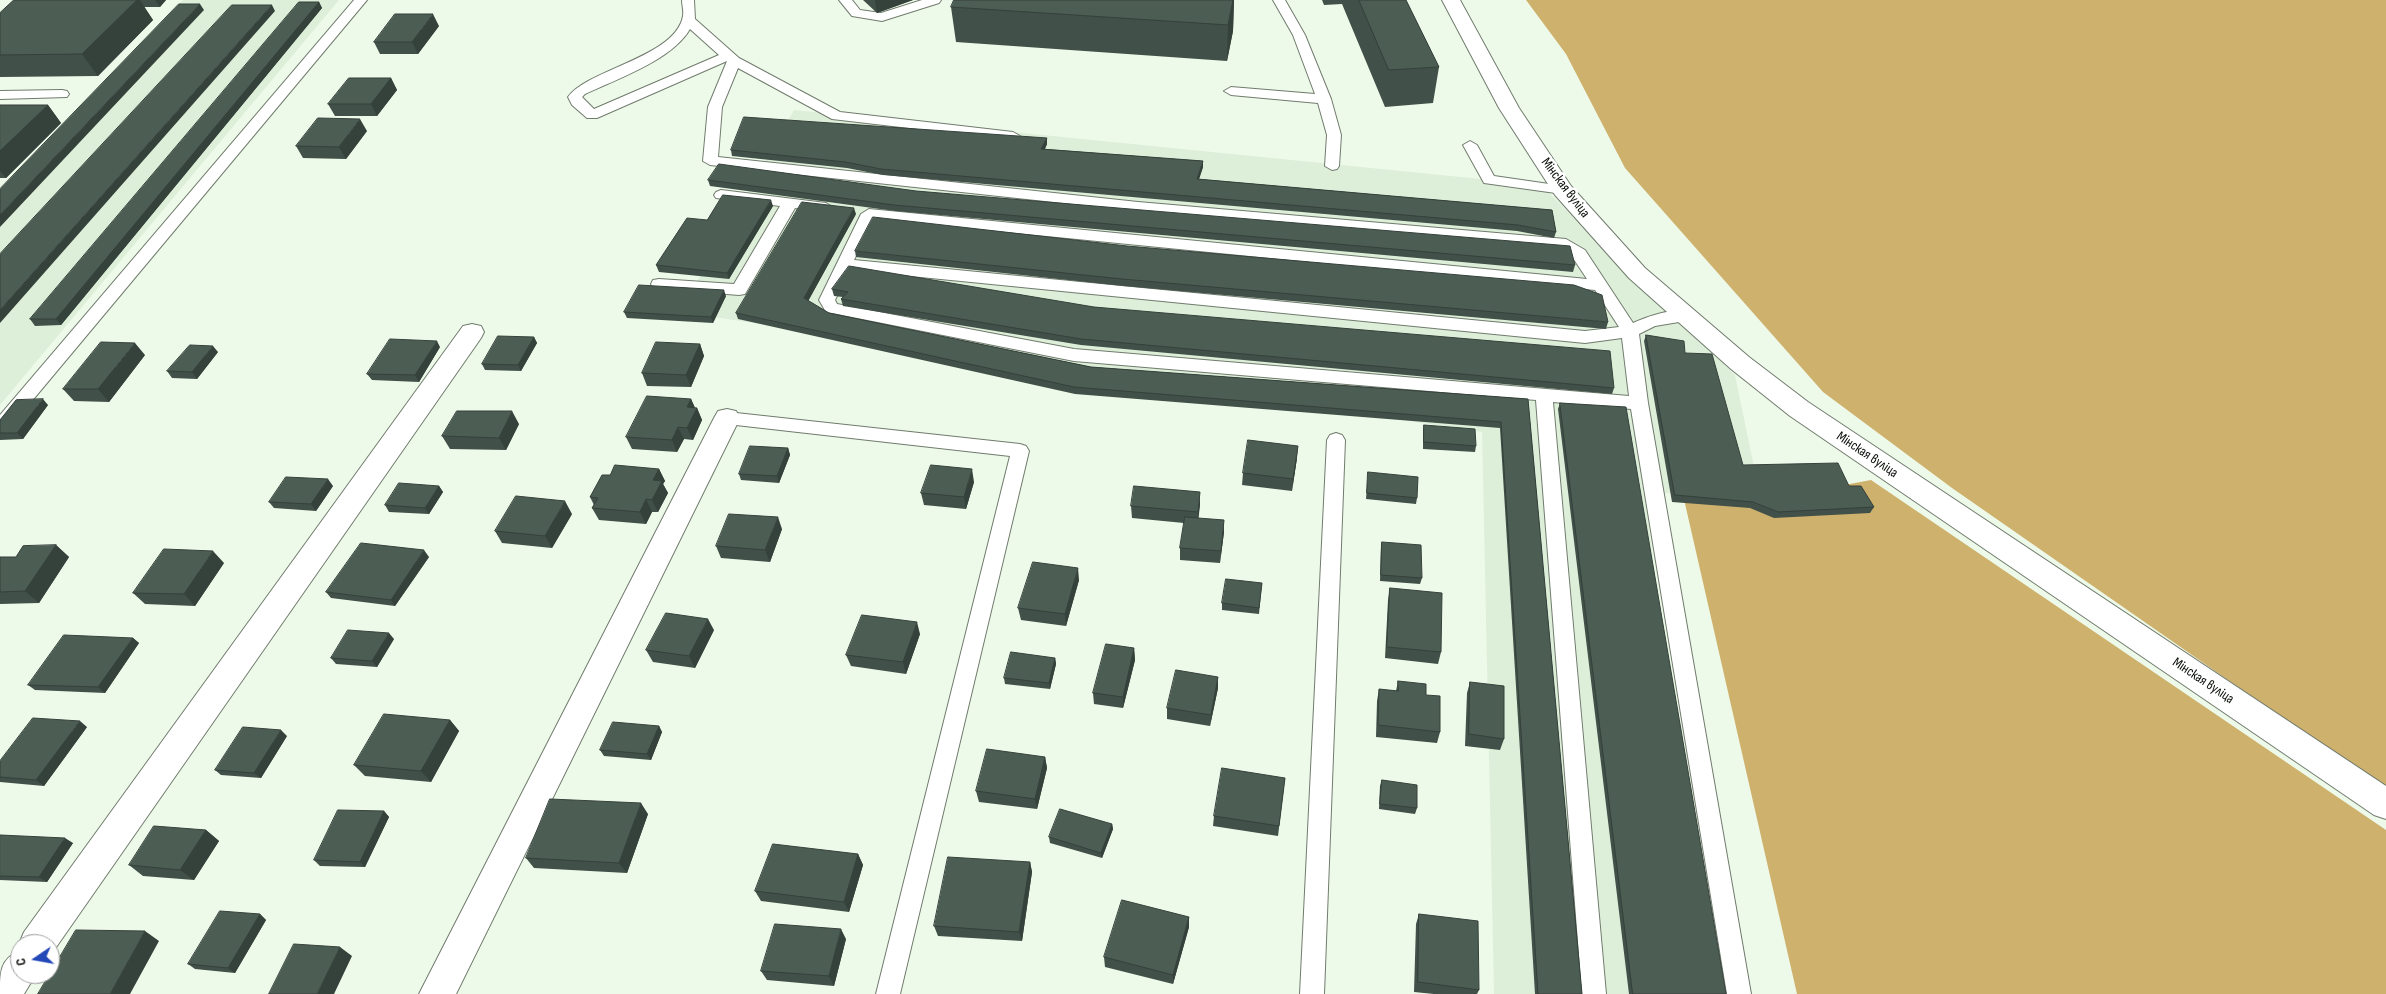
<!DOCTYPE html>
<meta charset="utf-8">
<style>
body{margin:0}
#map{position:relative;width:2386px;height:994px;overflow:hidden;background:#eefae9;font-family:"Sofia Sans Condensed",sans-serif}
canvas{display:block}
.north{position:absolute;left:10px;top:934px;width:50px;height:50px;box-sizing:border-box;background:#fff;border:1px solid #9d9f9d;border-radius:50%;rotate:258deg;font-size:14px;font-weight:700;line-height:20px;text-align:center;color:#0a0e09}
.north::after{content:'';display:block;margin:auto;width:18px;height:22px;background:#2349b8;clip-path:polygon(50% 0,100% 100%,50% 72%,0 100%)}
</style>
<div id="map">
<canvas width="2386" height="994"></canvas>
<div class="north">С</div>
</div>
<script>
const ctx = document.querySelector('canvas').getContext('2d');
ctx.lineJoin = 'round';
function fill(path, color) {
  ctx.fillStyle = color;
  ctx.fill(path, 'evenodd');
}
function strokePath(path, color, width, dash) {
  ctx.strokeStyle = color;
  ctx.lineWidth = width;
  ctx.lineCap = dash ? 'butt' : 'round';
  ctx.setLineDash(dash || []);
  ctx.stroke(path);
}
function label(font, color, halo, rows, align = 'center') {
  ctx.font = font + ' "Sofia Sans Condensed",sans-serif';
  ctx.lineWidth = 5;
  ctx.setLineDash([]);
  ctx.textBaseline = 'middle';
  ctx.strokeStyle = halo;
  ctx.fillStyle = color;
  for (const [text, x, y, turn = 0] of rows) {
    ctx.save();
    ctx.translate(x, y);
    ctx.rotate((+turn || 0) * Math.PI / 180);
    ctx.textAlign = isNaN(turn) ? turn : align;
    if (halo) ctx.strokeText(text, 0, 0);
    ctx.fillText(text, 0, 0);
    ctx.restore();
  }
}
const built = new Path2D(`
 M183 0H339L0 405V190Z
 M794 110 1541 185 1735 375 1758 486 1645 495 1708 994H1494L1482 432 680 312Z`);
const forest = new Path2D(`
 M1526 0H2386V790L1952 488 1823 392 1625 168 1566 54Z
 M1678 473 1823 489 1871 480 2386 830V994H1797Z`);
const service = new Path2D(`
 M354 0H367L6 432 0 433V415Z
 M682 0H694L695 19 739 58 840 112 1013 132 1020 136 1013 140 832 119 738 68 722 107 718 157 1138 202 1566 239 1585 250 1633 323C1649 316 1674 307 1691 312L1693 316 1691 320 1655 326 1639 334 1648 403 1751 994H1727L1631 409 1553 402 1606 994H1582L1536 400 1074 361 832 313 826 312 819 300 861 214 869 209 1587 279 1573 258 1562 249 1138 211 710 165 703 161 708 107 727 61 597 118H587L572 105 568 97C588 69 676 57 683 16 684 11 682 5 682 0ZM690 29 719 55 594 109 582 97 585 94C617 79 672 60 690 29ZM874 219 1595 290 1619 327 1585 331 854 260ZM850 270 1585 343 1622 338 1629 396 1074 349 837 304 835 300Z
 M839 0H852L860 10 881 13 922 0H941L939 3 882 21 852 16Z
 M1273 0H1285L1305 35 1331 99 1341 135 1339 166 1337 169 1332 170 1325 166 1327 135 1318 103 1231 95 1224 91 1231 87 1315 94 1293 35Z
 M62 90 67 91 69 94 67 97 0 99V91Z
 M1470 141 1477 145 1494 176 1563 186 1570 190 1563 194 1484 183 1463 145Z
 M721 190 826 203 834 208 826 213 795 208 745 294 739 295 653 288 651 284 653 280 659 279 734 284 780 206 716 198 714 195 716 192Z
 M727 412 1020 444 1026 446 1029 451 900 994H876L1010 456 727 424 721 422 718 418 721 414Z
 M1336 433 1342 435 1345 440 1324 994H1300L1327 440 1330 435Z`);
const minor = new Path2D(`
 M472 324 481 326 484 332 481 338 50 956V944H20V946L19 944 24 932 463 326Z
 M727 409 736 411 740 418 456 994H419L714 418 718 411Z
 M20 950V974H36L24 994H0C0 971 0 960 20 950Z`);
const secondary = new Path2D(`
 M1442 0H1460L1519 108 1571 186 1645 268 1749 357 1808 402 2386 786V819L2374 815 1790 416 1731 369 1629 278 1555 195 1499 108Z`);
const wall = new Path2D(`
 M14 0H166L160 7H144L153 20 98 76 0 77V13Z
 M863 0H913L877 13Z
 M1234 0 1233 31 1227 61 956 42 951 7Z
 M1322 0H1406L1439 67 1433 103 1385 107 1342 4 1324 5Z
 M319 2 322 8 61 325 35 326 30 319Z
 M439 26 418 54H380L374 42Z
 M391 78 397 90 377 116H335L328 104Z
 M0 105H48L61 123 6 178H0Z
 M367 131 346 159 303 158 296 146Z
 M1047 138V144L1045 149 1203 161V167L1199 179 1552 210 1556 232 1554 238 1517 231 883 175 847 168 732 156 731 150Z
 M708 180 916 191 1575 265 1573 272 895 211 710 186Z
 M773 206 729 279 659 272 656 265Z
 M856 214 808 301 829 313 1091 367 1528 399 1582 994H1535L1500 428 1075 394 738 319 736 313Z
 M855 251 1608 322 1606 329 1123 286 856 257Z
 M832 289 1094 307 1614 388 1612 394 1081 345 843 306 841 299 843 297 834 296Z
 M726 296 713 323 627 318 624 312Z
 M1646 335 1685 353 1743 465 1849 486 1874 507 1870 513 1774 518 1750 508 1672 502 1644 341Z
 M534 337 537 343 521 371 485 370 482 364Z
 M700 344 704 356 691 387 647 386 642 373Z
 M440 347 419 382 372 380 367 374Z
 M218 352 197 379 172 378 167 371Z
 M145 355 109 402 74 401 63 389Z
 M691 399 695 408H697L702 420 693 440 684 439 677 452 632 449 626 437Z
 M1560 403 1726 994H1629L1558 409Z
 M48 405 23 439 0 440V420Z
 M519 424 506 450 450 449 442 436Z
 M1424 425 1476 446 1475 452 1423 449V431Z
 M788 448 790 455 779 483 741 480 739 474Z
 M1297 458 1292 491 1242 485 1243 473Z
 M659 469 665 481 663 484 668 493 658 512H652L646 524 599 520 592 508 594 505 590 497 610 475Z
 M1368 472 1417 498 1416 504 1366 499Z
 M974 482 966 509 924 505 921 493Z
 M333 486 316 511 274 508 269 502Z
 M439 486 443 492 429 514 389 512 385 505Z
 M1200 504 1198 518 1224 532 1220 563 1180 560V548L1184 523 1132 518 1131 506Z
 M572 514 552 548 502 543 495 531Z
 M782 529 770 562 721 558 716 546Z
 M1382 542 1422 578 1420 584 1380 581 1381 548Z
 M56 545 69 557 39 603 0 604V557H16Z
 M429 557 395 606 331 598 326 592Z
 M224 563 195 606 145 604 133 593Z
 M1079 580 1066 626 1021 620 1018 608Z
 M1262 583 1259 614 1222 610V603Z
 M1390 588 1441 652 1438 664 1385 658 1388 600Z
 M714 630 695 668 653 662 646 650Z
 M920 634 906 674 851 666 846 655Z
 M133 638 139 643 105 693 35 690 28 685Z
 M394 639 377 667 336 664 331 658Z
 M1134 648 1135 660 1123 708 1094 704 1093 693Z
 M1055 658 1056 664 1050 689 1005 684 1004 678Z
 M1218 677V688L1210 726 1167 719V708Z
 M1398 681 1426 695 1440 732 1437 743 1376 737 1377 701 1379 689 1396 691Z
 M1470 682 1504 739 1500 750 1465 746 1467 693Z
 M450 720 459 731 431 782 365 776 354 765Z
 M659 726 662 732 651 760 604 756 600 750Z
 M87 727 44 786 0 782V761Z
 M287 736 261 778 221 775 215 770Z
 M1045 757 1047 768 1037 809 979 802 976 791Z
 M1285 778 1278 836 1213 826 1214 816Z
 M1382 780 1417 808 1415 814 1379 809 1380 786Z
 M384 811 389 817 365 867 320 866 314 860Z
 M648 814 627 873 534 868 526 858Z
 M1112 824 1113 829 1102 858 1050 843 1049 837Z
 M206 830 219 841 194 880 143 876 129 865Z
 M0 835 73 843 47 882 0 880Z
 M858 854 863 865 849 912 761 901 755 891Z
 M1030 862 1032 872 1022 941 938 936 934 926Z
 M260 914 266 920 235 973 195 969 188 964Z
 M1419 914 1479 990 1477 994H1434L1414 992 1416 924Z
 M1189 917V927L1173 984 1105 967 1104 957Z
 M846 939 834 986 767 980 761 971Z`);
const shadedWall = new Path2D(`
 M137 0H140L153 20 98 76 82 54Z
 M155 0H166L160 7Z
 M875 0H913L877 13Z
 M1233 0H1234L1233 31 1227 61 1228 25Z
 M319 2 322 8 61 325 56 319Z
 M200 4 204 10 0 227V215Z
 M272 5 275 11 0 323V310Z
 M433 14 439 26 418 54 412 42Z
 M391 78 397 90 377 116 371 104Z
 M48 105 61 123 6 178 0 171V151Z
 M360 119 367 131 346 159 339 147Z
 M1047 138V144L1042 155 1041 149Z
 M1203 161V167L1197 185V179Z
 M771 200 773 206 729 279 727 273Z
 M854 208 856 214 806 305 804 298Z
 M724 290 726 296 713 323 711 317Z
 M534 337 537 343 521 371 518 365Z
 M437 341 440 347 419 382 415 375Z
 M135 343 145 355 109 402 98 389Z
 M700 344 704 356 691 387 686 375Z
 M213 346 218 352 197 379 192 372Z
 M43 399 48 405 23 439 17 433Z
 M691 399 696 410 697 408 702 420 693 440 687 428V407Z
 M512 411 519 424 506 450 499 438Z
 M678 427 684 439 677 452 672 440Z
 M1298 446 1297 458 1292 491 1293 479Z
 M788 448 790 455 779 483 777 476Z
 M659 469 665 481 663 484 668 493 658 512 652 500 653 480Z
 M972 469 974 482 966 509 964 497Z
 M328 479 333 486 316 511 311 504Z
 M439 486 443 492 429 514 425 508Z
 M1200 492V504L1198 524V512Z
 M646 499 652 512 646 524 640 512Z
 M565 501 572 514 552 548 545 536Z
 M778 517 782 529 770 562 765 550Z
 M1224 520V532L1220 563 1221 551Z
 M56 545 69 557 39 603 25 591Z
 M424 550 429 557 395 606 391 600Z
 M213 551 224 563 195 606 184 594Z
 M1078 568 1079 580 1066 626 1065 614Z
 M708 619 714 630 695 668 689 656Z
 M917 622 920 634 906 674 903 662Z
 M389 633 394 639 377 667 372 661Z
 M133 638 139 643 105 693 98 687Z
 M1134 648 1135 660 1123 708V697Z
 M1055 658 1056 664 1050 689 1049 683Z
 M1218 677V688L1210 726 1211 715Z
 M450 720 459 731 431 782 421 771Z
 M80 721 87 727 44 786 36 780Z
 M659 726 662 732 651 760 647 754Z
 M281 730 287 736 261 778 254 773Z
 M1045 757 1047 768 1037 809 1035 799Z
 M641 803 648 814 627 873 619 863Z
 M384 811 389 817 365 867 360 862Z
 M1112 824 1113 829 1102 858 1101 853Z
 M206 830 219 841 194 880 180 870Z
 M65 838 73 843 47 882 39 877Z
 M858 854 863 865 849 912 844 902Z
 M1030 862 1032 872 1022 941 1019 932Z
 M260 914 266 920 235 973 228 968Z
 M1189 917V927L1173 984V975Z
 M841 929 846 939 834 986 829 976Z
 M145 931 159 941 130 994H110Z
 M340 947 352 956 334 994H317Z`);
const building = new Path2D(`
 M14 0H137L82 54 0 55V13Z
 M954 0H1233L1228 25 951 7Z
 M1359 0H1406L1439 67 1389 70Z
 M299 2H319L56 319H30Z
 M179 4H200L0 215V189Z
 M232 5H272L0 310V254Z
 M395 14H433L412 42H374Z
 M349 78H391L371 104H328Z
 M0 105H48L0 151Z
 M744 117 1047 138 1041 149 1203 161 1197 179 1552 210 1556 232 1518 225 881 169 845 162 731 150Z
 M318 118 360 119 339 147 296 146Z
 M719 164 916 191 1570 246 1575 265 894 205 708 180Z
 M723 195 771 200 727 273 656 265 687 218 707 220Z
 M802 202 854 208 804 298 829 313 1091 367 1528 399 1582 994H1538L1501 422 1074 387 736 313Z
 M873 217 1127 246 1574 285 1602 295 1608 322 1122 279 855 251Z
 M849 266 1094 307 1610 351 1614 388 1081 339 841 299 848 292 832 289Z
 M639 285 724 290 711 317 624 312Z
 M1646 335 1684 341 1685 353 1712 354 1743 465 1838 463 1849 486H1861L1874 507 1778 512 1753 502 1675 495Z
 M498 336 534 337 518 365 482 364Z
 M390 339 437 341 415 375 367 374Z
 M101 342 135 343 98 389H63Z
 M656 342 700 344 686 375 642 373Z
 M190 345 213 346 192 372 167 371Z
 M647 396 691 399 687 407 697 408 687 428 678 427 672 440 626 437Z
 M43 399 17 433H0V420L16 400Z
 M1560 403 1626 407 1726 994H1633Z
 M457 411H512L499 438 442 436Z
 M1424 425 1475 429 1476 446 1424 442Z
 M1248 440 1298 446 1293 479 1243 473Z
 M750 446 788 448 777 476 739 474Z
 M615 465 659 469 653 480 662 481 652 500 646 499 640 512 592 508 598 498 590 497 602 475H610Z
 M931 465 972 469 964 497 921 493Z
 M1368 472 1418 477 1417 498 1367 493Z
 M286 477 328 479 311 504 269 502Z
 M399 483 439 486 425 508 385 505Z
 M1134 486 1200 492 1198 512 1131 506Z
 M516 496 565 501 545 536 495 531Z
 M729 514 778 517 765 550 716 546Z
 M1185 517 1224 520 1221 551 1180 548Z
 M1382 542 1421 545 1422 578 1381 575Z
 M361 543 424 550 391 600 326 592Z
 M56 545 25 591 0 592V557H16L23 546Z
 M164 549 213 551 184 594 133 593Z
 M1033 562 1078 568 1065 614 1018 608Z
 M1226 579 1262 583 1259 608 1222 603Z
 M1390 588 1442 593 1441 652 1387 647Z
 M666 613 708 619 689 656 646 650Z
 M862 615 917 622 903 662 846 655Z
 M348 630 389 633 372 661 331 658Z
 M64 635 133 638 98 687 28 685Z
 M1106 644 1134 648 1123 697 1093 693Z
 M1011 652 1055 658 1049 683 1004 678Z
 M1176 670 1218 677 1211 715 1167 708Z
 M1398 681 1426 684V695L1440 696V732L1378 725 1379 689 1398 691Z
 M1470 682 1504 686V739L1469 734Z
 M384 714 450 720 421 771 354 765Z
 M33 718 80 721 36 780 0 777V761Z
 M613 722 659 726 647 754 600 750Z
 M243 727 281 730 254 773 215 770Z
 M987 749 1045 757 1035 799 976 791Z
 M1222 768 1285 778 1279 826 1214 816Z
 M1382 780 1417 785V808L1380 804Z
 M550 799 641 803 619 863 526 858Z
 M1060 809 1112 824 1101 853 1049 837Z
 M338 810 384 811 360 862 314 860Z
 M154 826 206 830 180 870 129 865Z
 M0 835 65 838 39 877 0 876Z
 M773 844 858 854 844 902 755 891Z
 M948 857 1030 862 1019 932 934 926Z
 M1122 900 1189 917 1173 975 1104 957Z
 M220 911 260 914 228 968 188 964Z
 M1419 914 1478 921 1479 990 1418 982Z
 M775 924 841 929 829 976 761 971Z
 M76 930 145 931 110 994H38Z
 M294 944 340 947 317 994H269Z`);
const streetNames = [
 ["Мінская вуліца",1565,188,53],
 ["Мінская вуліца",1867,455,34],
 ["Мінская вуліца",2203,681,34]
];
fill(built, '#deefd9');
fill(forest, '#cfb16e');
strokePath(service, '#707b6d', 2);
strokePath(minor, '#707b6d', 2);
strokePath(secondary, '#707b6d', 2);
fill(service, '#fff');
fill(minor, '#fff');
fill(secondary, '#fff');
fill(wall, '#415048');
fill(shadedWall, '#35413b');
fill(building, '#4c5d54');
strokePath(building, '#35413b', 1);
label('14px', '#0a0e09', '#fff', streetNames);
</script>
